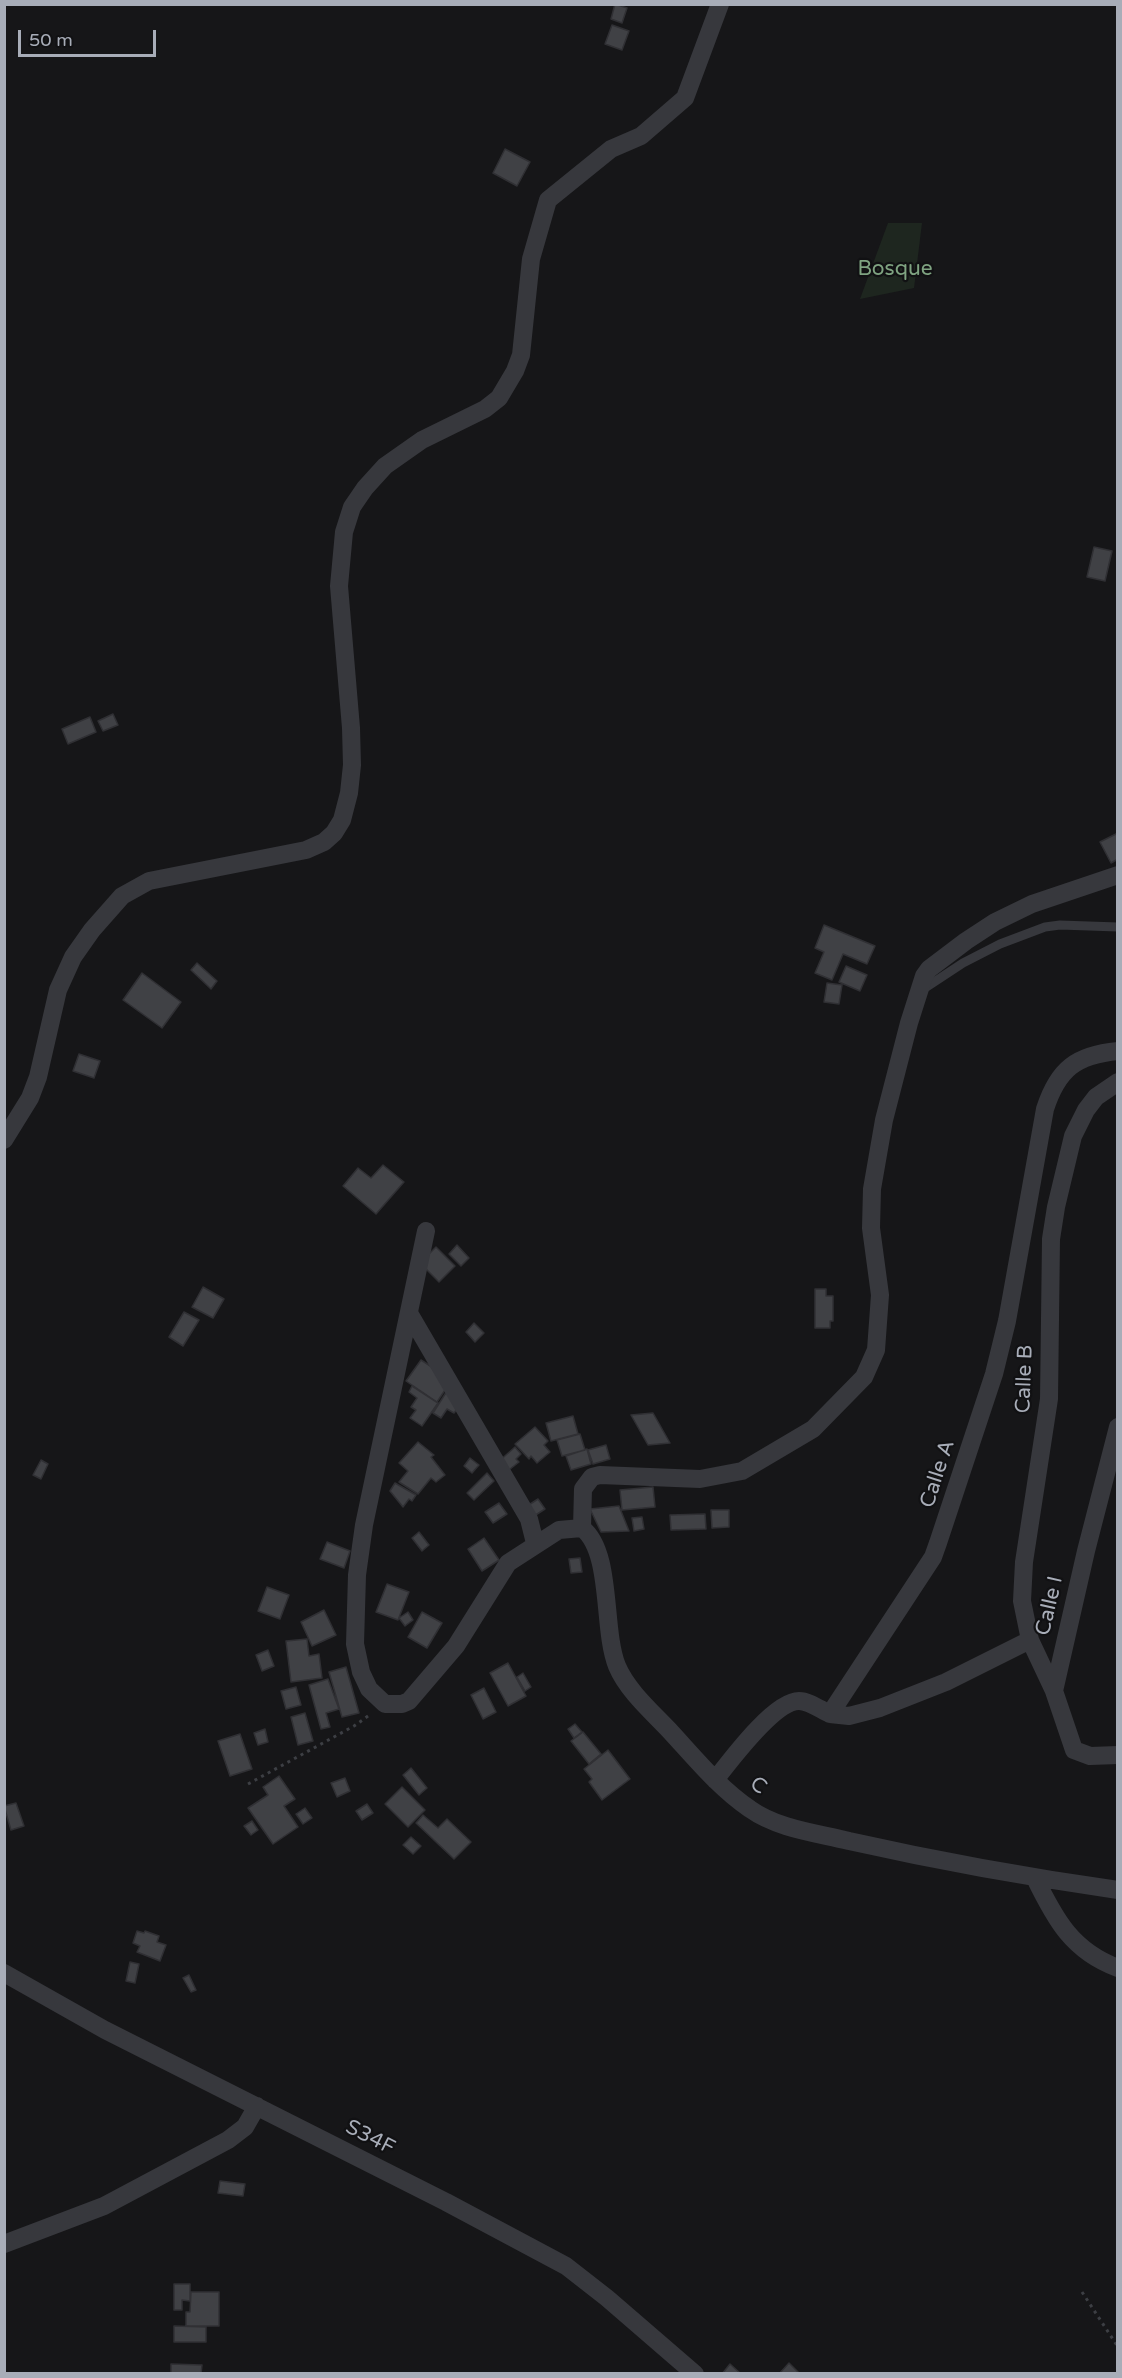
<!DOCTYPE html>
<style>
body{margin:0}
#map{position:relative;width:1122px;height:2378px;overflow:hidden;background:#161618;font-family:"Varela Round",sans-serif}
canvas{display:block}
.frame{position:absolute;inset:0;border:6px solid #a8adb8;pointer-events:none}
.scale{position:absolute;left:18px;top:30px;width:138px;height:27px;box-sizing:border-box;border:3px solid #a8adb8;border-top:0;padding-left:8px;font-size:18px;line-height:21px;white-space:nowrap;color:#a8adb8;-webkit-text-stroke:4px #111113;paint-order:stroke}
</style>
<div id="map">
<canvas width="1122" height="2378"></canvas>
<div class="frame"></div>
<div class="scale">50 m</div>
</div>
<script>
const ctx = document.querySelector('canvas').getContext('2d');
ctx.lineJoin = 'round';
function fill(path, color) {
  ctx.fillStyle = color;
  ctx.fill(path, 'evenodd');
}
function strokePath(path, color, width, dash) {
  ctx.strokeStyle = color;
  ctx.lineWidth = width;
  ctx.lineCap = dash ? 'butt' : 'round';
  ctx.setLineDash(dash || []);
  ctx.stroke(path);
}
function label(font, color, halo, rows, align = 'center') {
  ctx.font = font + ' "Varela Round",sans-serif';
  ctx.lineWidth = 4.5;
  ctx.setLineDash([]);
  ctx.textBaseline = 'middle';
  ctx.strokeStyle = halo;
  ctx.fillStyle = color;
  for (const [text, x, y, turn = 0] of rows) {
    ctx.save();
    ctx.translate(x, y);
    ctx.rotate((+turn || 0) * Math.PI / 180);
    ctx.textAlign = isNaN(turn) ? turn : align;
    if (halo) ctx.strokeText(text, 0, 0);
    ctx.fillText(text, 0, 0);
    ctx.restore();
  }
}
const green = new Path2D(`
 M888 223H922L914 288 860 299Z`);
const building = new Path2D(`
 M615 4 627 8 622 23 611 19Z
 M612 25 629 31 622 50 605 44Z
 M505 149 530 162 517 186 493 173Z
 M1094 547 1112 551 1105 581 1087 577Z
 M113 714 118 725 103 731 98 721Z
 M90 717 96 732 68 744 62 729Z
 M1118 833V859L1111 863 1100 842Z
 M824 925 875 946 867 964 843 954 832 980 815 973 824 952 815 948Z
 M197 963 217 981 211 989 191 970Z
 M846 966 867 975 860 991 839 982Z
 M142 973 181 1002 162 1028 123 1000Z
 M827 983 842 985 839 1004 824 1002Z
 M79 1054 100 1061 94 1078 73 1071Z
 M383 1165 404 1182 376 1214 343 1186 358 1168 371 1178Z
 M457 1245 469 1258 461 1266 449 1254Z
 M436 1247 455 1266 439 1282 420 1263Z
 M203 1287 224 1299 213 1318 192 1307Z
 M815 1289H826V1296H833V1321H830V1328H815Z
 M184 1312 199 1320 183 1346 169 1337Z
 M474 1323 484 1333 475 1342 466 1332Z
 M421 1360 438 1371 449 1384 437 1402 406 1381Z
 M412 1386 438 1403 422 1426 410 1418 416 1410 411 1407 417 1398 409 1392Z
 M447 1391 461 1404 454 1413 447 1409 441 1418 433 1413Z
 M653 1413 670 1443 648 1445 631 1415Z
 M573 1416 578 1434 551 1441 546 1423Z
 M535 1427 548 1441 544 1445 550 1452 537 1463 531 1456 529 1459 515 1444Z
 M580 1434 585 1450 562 1456 557 1440Z
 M418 1442 434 1455 431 1457 445 1475 436 1482 431 1478 418 1494 399 1482 408 1471 399 1463Z
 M606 1445 610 1459 593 1464 588 1450Z
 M515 1447 521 1454 516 1459 519 1462 505 1473 497 1463Z
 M587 1449 591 1464 571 1470 566 1456Z
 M470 1458 479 1465 472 1473 464 1466Z
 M41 1460 48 1464 41 1479 33 1475Z
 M487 1473 494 1481 474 1500 467 1493Z
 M395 1483 416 1495 412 1501 409 1499 403 1507 390 1491Z
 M653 1487 655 1507 622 1510 620 1490Z
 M538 1499 545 1509 531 1518 524 1508Z
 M499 1503 507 1514 493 1523 485 1512Z
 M619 1506 629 1531 601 1532 590 1509Z
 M711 1510H729V1527L712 1528Z
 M705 1514 706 1529 671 1530 670 1515Z
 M642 1517 644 1529 634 1531 632 1518Z
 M419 1532 429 1545 422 1551 412 1538Z
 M484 1538 499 1560 482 1571 468 1549Z
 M327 1542 350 1551 344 1568 320 1559Z
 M580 1558 582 1572 571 1573 569 1559Z
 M387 1584 409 1592 398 1620 376 1612Z
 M267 1587 289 1595 280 1619 258 1611Z
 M324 1610 336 1635 312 1646 301 1622Z
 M408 1612 413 1620 405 1626 399 1618Z
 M422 1612 442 1623 427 1648 408 1637Z
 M307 1639 309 1656 319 1654 322 1678 291 1682 286 1641Z
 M268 1650 274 1666 262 1671 256 1655Z
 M508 1663 526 1696 508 1706 490 1673Z
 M346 1667 359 1713 342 1717 329 1672Z
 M523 1673 531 1687 525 1691 517 1677Z
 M328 1679 339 1709 326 1713 330 1727 321 1729 309 1685Z
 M296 1687 301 1705 286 1709 281 1691Z
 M484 1688 496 1712 483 1719 471 1695Z
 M305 1713 313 1741 298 1745 291 1717Z
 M575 1724 582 1732 574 1738 568 1729Z
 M265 1729 268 1742 258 1745 254 1733Z
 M583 1732 601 1754 589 1764 571 1741Z
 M240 1734 252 1769 230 1776 218 1741Z
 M608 1750 630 1779 602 1800 589 1782 592 1779 584 1769Z
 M411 1768 427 1788 419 1795 403 1775Z
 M279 1776 295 1799 284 1806 298 1827 273 1844 248 1808 268 1795 263 1787Z
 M345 1778 350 1791 337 1797 331 1783Z
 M402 1787 425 1810 408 1827 385 1804Z
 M16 1803 24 1826 11 1830 4 1806Z
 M367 1804 373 1813 362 1820 356 1811Z
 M305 1808 312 1818 303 1824 296 1814Z
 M423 1815 438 1828 447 1819 471 1842 454 1859 416 1823Z
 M252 1821 258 1830 251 1835 244 1826Z
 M411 1837 421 1846 413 1854 403 1845Z
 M137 1931 144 1933 145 1931 159 1936 157 1942 166 1945 160 1961 137 1952 140 1946 133 1943Z
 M130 1962 139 1964 135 1983 126 1981Z
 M189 1975 196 1990 191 1992 183 1978Z
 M220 2181 245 2184 243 2196 218 2193Z
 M174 2284H190V2301L182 2300V2310H174Z
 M191 2292H219V2326H186V2312H190Z
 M174 2326 206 2327V2342H174Z
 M789 2363 800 2374H779Z
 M171 2364 202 2365 201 2374H171Z
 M730 2364 741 2374H722Z`);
const path = new Path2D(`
 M248 1784 354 1726 371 1714
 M1082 2292 1118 2347`);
const service = new Path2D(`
 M922 990 963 963 1000 944 1045 927 1060 925 1118 927`);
const minor = new Path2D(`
 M4 1140 30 1098 38 1077 58 990 73 957 92 930 122 896 149 881 306 850 324 842 334 833 342 820 349 793 352 765 351 728 339 586 344 532 352 507 365 488 385 466 422 440 485 409 499 398 515 371 521 355 531 259 548 200 611 149 641 136 685 98 720 4
 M426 1231 364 1525 357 1575 355 1644 361 1672 369 1689 385 1704H402L409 1701 456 1646 508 1563 559 1530 582 1528C613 1552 602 1629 617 1666 627 1690 651 1711 669 1730 694 1757 719 1788 750 1809 778 1829 817 1833 849 1841 938 1861 1027 1877 1118 1890
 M409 1313 529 1519 535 1543
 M1118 1427 1086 1551 1054 1691 1074 1750 1090 1756 1118 1755
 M582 1528 583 1489 592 1477 600 1475 700 1479 742 1471 813 1429 864 1377 876 1350 880 1295 871 1228 872 1189 884 1120 909 1023 924 976 929 969 966 941 995 922 1032 904 1118 875
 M1030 1640 946 1682 880 1708 849 1716 830 1714 933 1557 938 1543 994 1374 1007 1321 1045 1109C1058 1069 1076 1055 1118 1051
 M1054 1691 1030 1640 1022 1601 1024 1562 1049 1399 1051 1239 1056 1207 1073 1136 1086 1110 1096 1097 1118 1082
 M715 1780C730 1761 774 1701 799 1701 809 1701 821 1710 830 1714
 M1035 1878C1055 1919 1072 1951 1118 1968
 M4 1973 105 2030 446 2202 566 2266 607 2298 695 2374
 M4 2244 104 2206 228 2140 245 2127 257 2106`);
const parkNames = [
 ["Bosque",895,269]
];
const streetNames = [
 ["Calle B",1025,1379,-88],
 ["Calle A",938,1474,-72],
 ["Calle I",1050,1606,-77],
 ["C",758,1786,36],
 ["S34F",370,2138,27]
];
fill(green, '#1e261f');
fill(building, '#404145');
strokePath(building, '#303034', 1.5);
strokePath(path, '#3d3f44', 3, [3, 4.5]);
strokePath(service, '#37383d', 9);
strokePath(minor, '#37383d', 18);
label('21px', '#7fa381', '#111113', parkNames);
label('21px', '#a8adb8', '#111113', streetNames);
</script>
